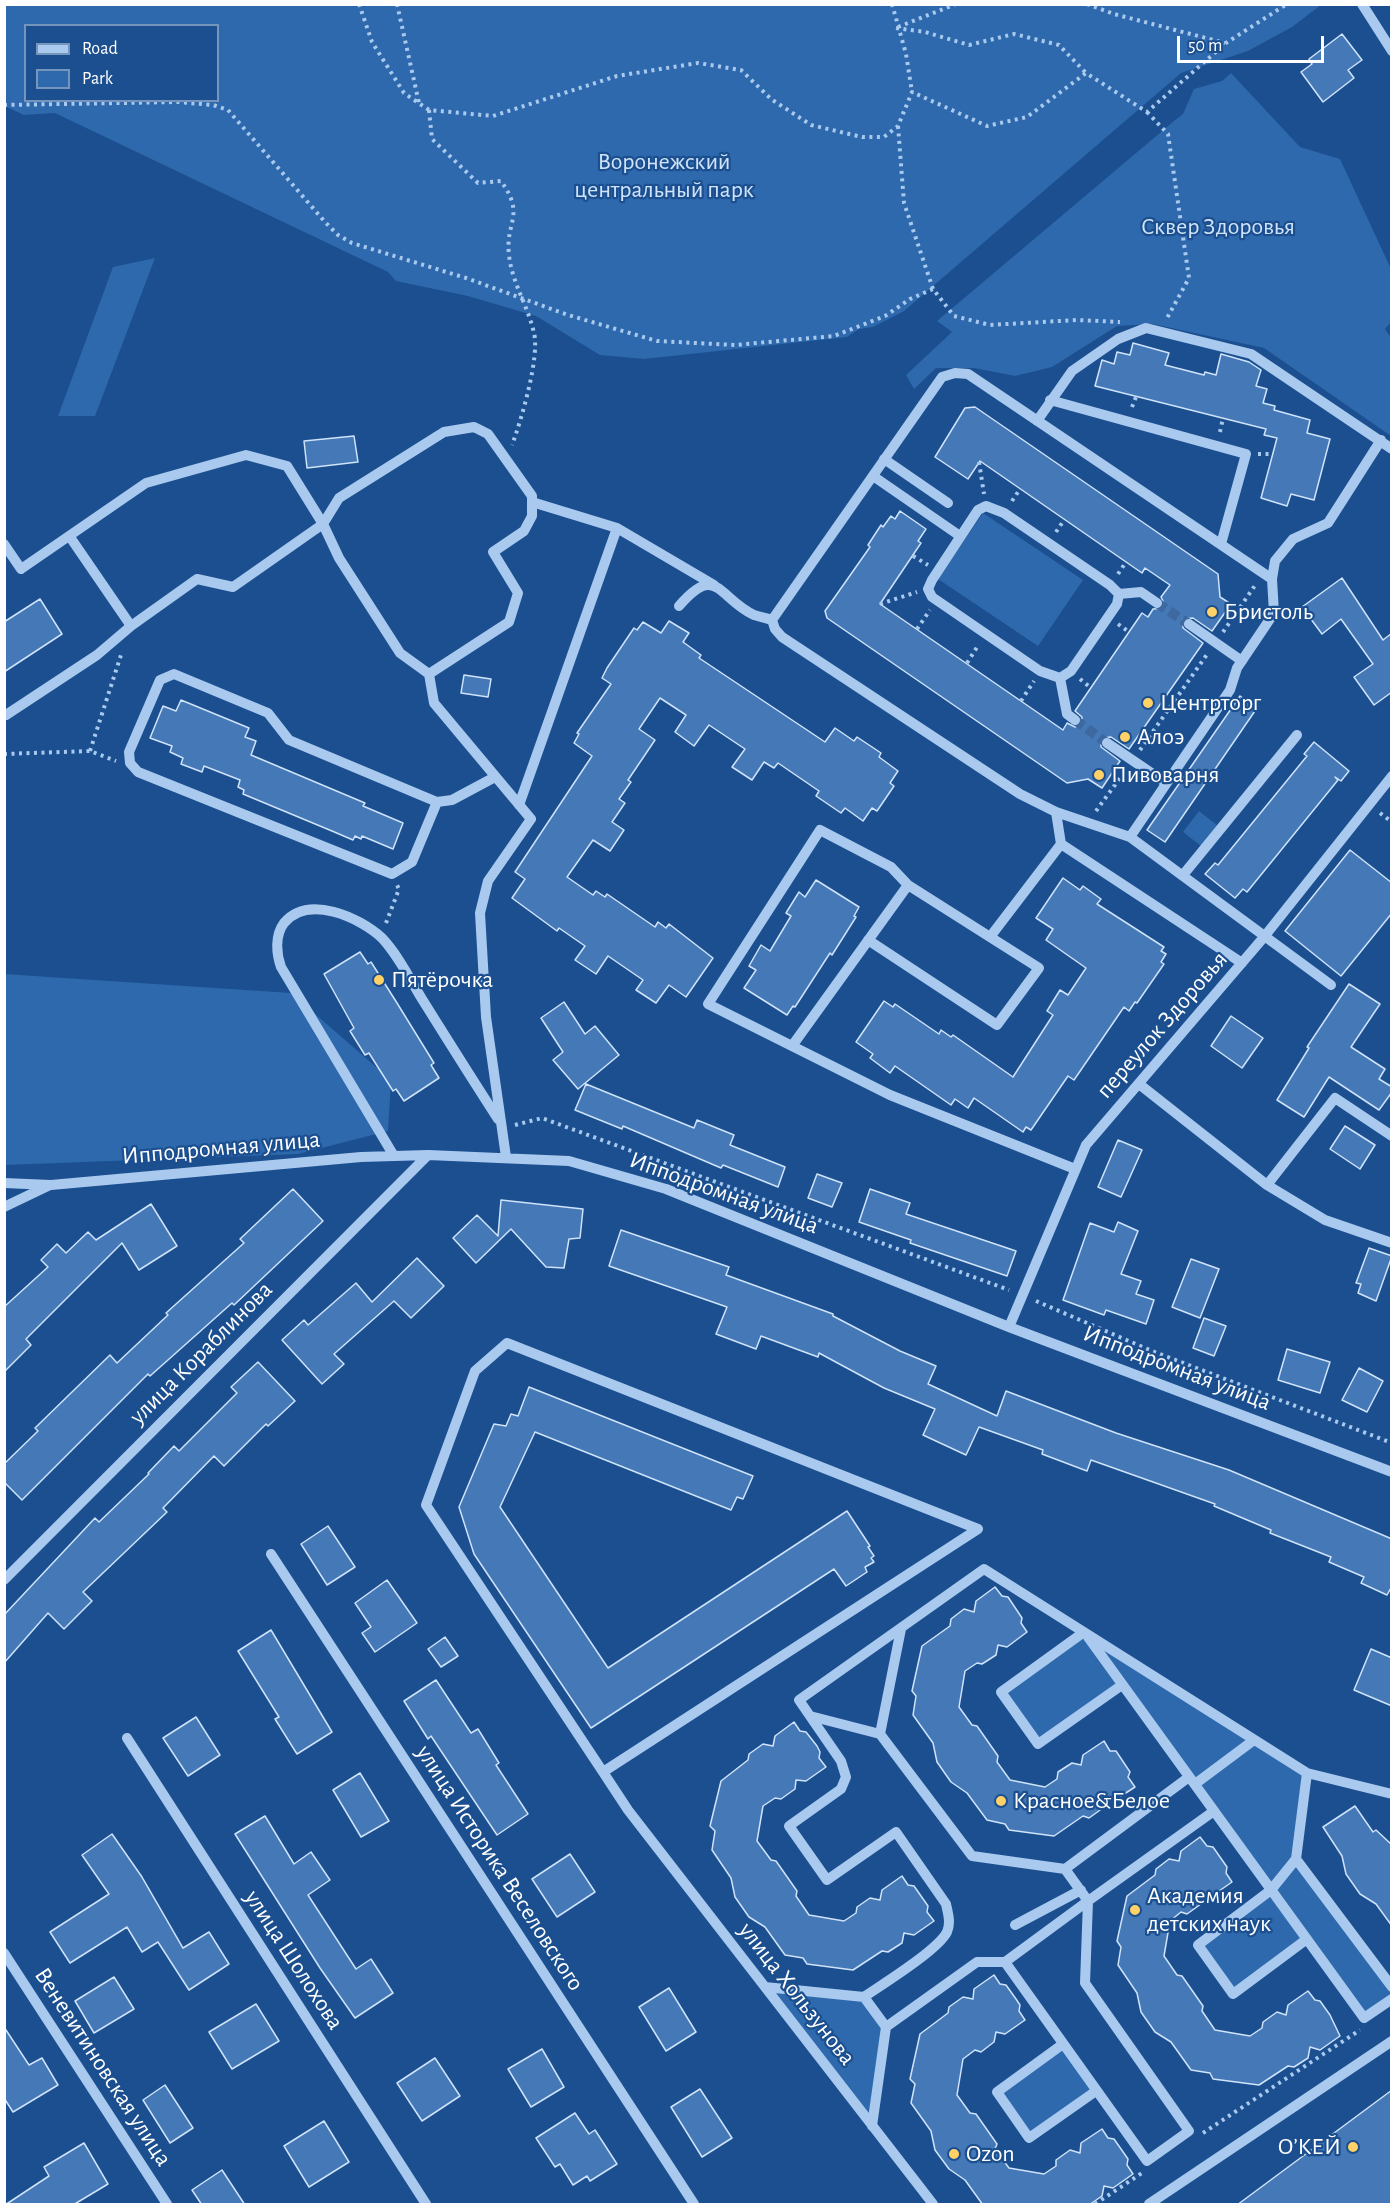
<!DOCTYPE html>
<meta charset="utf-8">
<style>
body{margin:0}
#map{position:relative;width:1396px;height:2209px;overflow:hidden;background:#1b4f8f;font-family:"Alegreya Sans",sans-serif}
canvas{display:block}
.frame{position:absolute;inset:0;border:6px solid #fff;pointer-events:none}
.legend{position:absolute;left:24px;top:24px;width:195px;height:78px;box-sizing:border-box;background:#1b4f8f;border:2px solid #7695bc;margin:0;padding:8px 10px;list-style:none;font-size:18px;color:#fff}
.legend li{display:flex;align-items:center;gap:12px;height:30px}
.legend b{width:30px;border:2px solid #7695bc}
.scale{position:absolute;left:1177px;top:36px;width:147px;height:27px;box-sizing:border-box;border:3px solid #fff;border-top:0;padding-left:8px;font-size:18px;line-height:21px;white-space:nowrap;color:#fff;-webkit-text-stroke:4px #1b4f8f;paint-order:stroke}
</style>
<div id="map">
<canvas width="1396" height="2209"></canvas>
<div class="frame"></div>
<ul class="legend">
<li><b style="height:8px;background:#a9c9ee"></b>Road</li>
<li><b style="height:16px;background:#2e69ad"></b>Park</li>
</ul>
<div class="scale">50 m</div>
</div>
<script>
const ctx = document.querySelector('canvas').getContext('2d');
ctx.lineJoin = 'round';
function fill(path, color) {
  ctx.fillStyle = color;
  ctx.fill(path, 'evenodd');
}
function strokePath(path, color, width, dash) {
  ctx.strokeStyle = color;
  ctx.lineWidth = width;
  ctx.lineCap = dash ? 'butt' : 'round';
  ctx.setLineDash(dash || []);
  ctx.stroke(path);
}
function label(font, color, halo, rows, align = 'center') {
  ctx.font = font + ' "Alegreya Sans",sans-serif';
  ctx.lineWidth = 4.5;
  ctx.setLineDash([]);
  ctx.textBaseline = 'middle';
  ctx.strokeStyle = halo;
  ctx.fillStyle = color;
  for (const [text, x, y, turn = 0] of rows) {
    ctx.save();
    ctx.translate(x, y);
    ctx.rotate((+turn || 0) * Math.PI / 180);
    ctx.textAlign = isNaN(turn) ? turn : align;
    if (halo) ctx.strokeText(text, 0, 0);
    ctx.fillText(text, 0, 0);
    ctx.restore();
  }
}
const green = new Path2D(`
 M5 4H1321V5L1292 27 1248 51 1181 73 904 311 873 327 859 329 847 337 644 359 600 355 536 316 468 296 396 281 388 272 55 113 24 115 5 106ZM26 26H218V100H26Z
 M1231 73 1300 147 1340 159 1391 269V322L1385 329 1391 338V436L1264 348 1153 324 1117 326 1052 367 1015 376 974 368H936L914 389 906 375 952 332 937 321 1174 121 1183 114 1194 89 1222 81Z
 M155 258 95 416H58L113 267Z
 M983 513 1083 580 1038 646 938 579Z
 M1199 811 1217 825 1201 846 1183 832Z
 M4 974 291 993 391 1080 388 1131 298 1154 5 1165Z
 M1084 1632 1307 1773 1296 1859 1391 1987V1999L1364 2018 1307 1939 1233 1994 1198 1945 1271 1890 1123 1685 1038 1744 1001 1692Z
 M765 1987 864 1997 886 2027 872 2126Z
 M1063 2044 1096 2091 1029 2138 997 2092Z`);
const building = new Path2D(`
 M1342 34 1362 60 1348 70 1354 78 1323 102 1301 72 1312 64 1309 59Z
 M1133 343 1169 353 1165 365 1204 375 1205 372 1216 375 1221 354 1249 362 1261 370 1256 386 1267 389 1263 403 1275 406 1274 410 1310 420 1307 433 1330 439 1314 500 1291 494 1287 506 1261 498 1277 438 1264 435 1266 429 1095 386 1102 360 1114 364 1117 352 1130 355Z
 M975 407 1218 574 1220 597 1231 604 1212 631 1193 618 1183 619V628L1203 643 1129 749 1111 737 1101 738V747L1120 761 1102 788 1088 779 1067 783 827 618 825 611 870 547 868 545 881 525 883 527 891 516 895 519 900 511 926 529 918 541 921 543 880 604 1063 730 1067 723 1075 727 1081 724 1082 717 1075 711 1142 613 1148 617 1153 609 1163 608 1164 603 1161 597 1170 585 1145 568 1142 573 980 461 968 479 935 457 965 408Z
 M354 436 358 462 307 468 304 441Z
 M1342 578 1383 640 1392 633V692L1374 705 1354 677 1373 664 1341 619 1322 634 1302 607Z
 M40 599 62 634 4 672V622Z
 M669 621 689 633 683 642 701 655 699 658 825 742 835 728 854 741 857 737 881 753 879 757 898 771 890 783 894 786 877 811 872 808 863 821 845 808 841 813 816 796 819 791 778 763 774 768 764 762 752 780 732 767 745 749 709 725 694 746 675 732 686 715 660 698 639 729 655 740 628 780 631 782 619 799 625 803 612 822 624 830 610 851 593 840 567 877 593 895 596 891 605 897 607 894 655 927 658 922 666 928 669 924 713 958 686 997 669 985 656 1003 636 990 643 980 608 956 596 974 575 960 585 946 559 928 557 931 512 898 525 879 515 872 592 756 574 743 579 734 577 733 611 684 602 678 607 668 634 628 637 630 643 622 661 633Z
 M464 675 491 679 488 697 461 693Z
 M1240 696 1257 708 1165 842 1147 830Z
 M181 700 249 728 245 737 256 741 251 755 365 803 363 806 403 823 393 849 362 836 361 839 355 836 353 840 332 831 243 794 244 790 238 787 240 780 204 766 202 772 181 764 183 758 170 752 172 746 150 738 163 706 176 711Z
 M1314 742 1349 771 1341 781 1335 777 1338 780 1247 892 1243 889 1235 898 1205 874 1215 863 1218 865 1307 756 1304 754Z
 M1350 850 1392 883V913L1341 976 1285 931Z
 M1063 878 1080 890 1083 886 1101 899 1097 904 1164 947 1161 951 1166 954 1161 962 1164 964 1137 1003 1135 1002 1129 1011 1124 1007 1074 1080 1068 1076 1031 1130 1026 1127 1023 1132 974 1098 968 1108 955 1099 951 1105 895 1066 890 1073 870 1058 873 1054 856 1042 884 1001 893 1007 895 1004 939 1034 941 1030 951 1037 953 1035 1013 1077 1053 1015 1047 1011 1060 990 1068 995 1086 968 1046 940 1053 929 1036 918Z
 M816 880 859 907 854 916 856 917 832 955 830 953 795 1007 793 1006 787 1015 744 988 756 970 749 966 761 945 770 951 791 916 786 913 799 892 805 897Z
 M360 952 368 964 371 962 397 1003 434 1063 431 1065 439 1078 404 1101 396 1089 393 1091 369 1053 365 1055 350 1031 354 1028 324 974Z
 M1349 984 1380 1004 1351 1047 1385 1069 1379 1079 1392 1087V1092L1379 1110 1329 1077 1304 1117 1277 1100 1309 1048 1307 1047Z
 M564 1002 585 1034 595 1026 619 1055 578 1089 553 1060 563 1052 541 1018Z
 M1231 1016 1263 1038 1242 1068 1211 1046Z
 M586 1084 694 1128 697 1120 734 1135 730 1145 785 1167 778 1187 723 1165 721 1168 623 1126 622 1129 575 1110Z
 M1345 1126 1375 1145 1360 1169 1330 1149Z
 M1118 1140 1142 1150 1121 1197 1098 1187Z
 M817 1174 842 1183 832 1207 808 1198Z
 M293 1189 323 1221 234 1305 232 1303 150 1376 148 1374 22 1500 4 1482V1464L38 1431 35 1428 110 1355 117 1363 168 1315 166 1313 244 1243 240 1239Z
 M870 1189 910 1203 906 1214 1016 1251 1007 1276 910 1243 911 1240 859 1222Z
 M501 1200 583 1209 580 1238 569 1239 564 1268 546 1267 511 1229 476 1263 453 1238 477 1215 498 1236Z
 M151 1204 177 1246 139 1270 122 1243 26 1339 31 1345 4 1372V1307L48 1267 41 1260 57 1244 66 1253 88 1232 96 1240Z
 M1118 1222 1138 1231 1121 1274 1141 1281 1136 1294 1154 1300 1146 1324 1106 1310 1104 1315 1063 1300 1090 1223 1114 1232Z
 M621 1230 729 1267 726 1275 833 1314V1316L900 1351 936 1366 928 1384 997 1416 1006 1391 1116 1433 1229 1470 1392 1539V1586L1387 1595 1361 1583 1364 1577 1329 1562 1331 1557 1270 1533 1271 1530 1214 1506 1215 1504 1091 1460 1087 1471 1042 1454 1043 1450 979 1427 966 1455 923 1435 935 1409 884 1388 819 1353 818 1357 761 1336 756 1349 716 1334 727 1307 609 1266Z
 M1369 1248 1392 1256 1376 1301 1358 1293 1361 1284 1356 1283Z
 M417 1258 444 1286 411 1318 394 1301 334 1354 344 1364 322 1384 282 1340 304 1320 308 1325 356 1283 372 1302Z
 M1191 1259 1219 1269 1200 1318 1172 1307Z
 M1204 1318 1226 1326 1214 1356 1193 1348Z
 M1287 1349 1330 1362 1320 1393 1278 1380Z
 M258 1362 295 1401 268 1426 266 1424 224 1466 214 1456 163 1508 167 1512 83 1592 92 1601 64 1629 48 1613 4 1663V1615L95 1518 99 1522 149 1474 148 1473 174 1446 179 1451 237 1393 231 1387Z
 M1359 1368 1383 1381 1367 1412 1342 1400Z
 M529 1387 753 1476 743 1499 737 1497 731 1510 535 1432 500 1507 608 1668 847 1511 870 1546 868 1547 874 1556 871 1558 874 1562 865 1567 867 1572 846 1586 834 1569 591 1728 474 1554 459 1507 494 1424 506 1426 511 1414 518 1416Z
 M328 1526 355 1567 327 1585 301 1544Z
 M387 1580 417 1623 375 1652 362 1633 371 1627 355 1603Z
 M995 1587 1002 1596 1008 1597 1022 1618 1021 1623 1027 1632 1007 1647 998 1645 996 1655 982 1664 977 1663 965 1671 959 1707 972 1725 977 1726 998 1756 997 1762 1010 1780 1045 1787 1057 1779 1058 1772 1072 1763 1081 1765 1083 1755 1104 1741 1110 1751H1116L1130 1772 1128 1777 1135 1787 1115 1800 1106 1798 1103 1808 1089 1818 1083 1816 1054 1836 1009 1830 1005 1824 987 1820 967 1793 951 1782 937 1762 933 1743 913 1715 916 1696 912 1691 922 1646 950 1626 951 1619 964 1609 974 1612 976 1601Z
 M271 1630 332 1732 297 1754 275 1719 279 1717 238 1651Z
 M445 1637 458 1656 441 1667 428 1649Z
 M1371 1649 1392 1658V1706L1354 1690Z
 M436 1680 471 1733 478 1729 499 1763 496 1765 528 1814 497 1835 431 1736 428 1739 404 1701Z
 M196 1717 220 1755 188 1776 163 1738Z
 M794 1722 800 1731 806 1732 817 1746 820 1752 819 1758 826 1767 806 1781 796 1780 795 1789 781 1799 775 1798 763 1806 757 1841 771 1860 776 1861 797 1891 796 1896 809 1915 844 1921 856 1913 857 1907 870 1898 880 1900 882 1890 902 1876 908 1885 914 1886 928 1906 927 1912 934 1921 914 1935 904 1933 902 1943 888 1952 882 1951 853 1970 807 1964 803 1958 785 1955 765 1927 749 1917 735 1897 731 1878 712 1850 715 1831 710 1826 721 1781 748 1760 749 1754 763 1744 773 1746 775 1736Z
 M360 1773 389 1821 361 1837 333 1790Z
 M1355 1806 1373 1832 1376 1830 1392 1845V1926L1376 1904 1360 1894 1346 1874 1342 1856 1323 1827Z
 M265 1816 294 1864 311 1852 330 1880 308 1895 356 1969 371 1959 393 1993 355 2018 320 1968 235 1834Z
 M112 1834 142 1877 183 1948 209 1932 229 1964 189 1990 158 1942 142 1952 127 1927 70 1963 50 1932 109 1894 82 1855Z
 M1200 1837 1207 1846 1213 1847 1227 1867 1226 1873 1232 1882 1212 1896 1202 1895 1201 1904 1187 1914 1181 1912 1170 1921 1164 1956 1177 1975 1182 1976 1203 2006 1202 2011 1215 2030 1250 2036 1262 2028 1263 2022 1277 2012 1286 2015 1288 2005 1308 1991 1315 2000 1320 2001 1330 2015 1340 2036 1320 2050 1310 2047 1308 2058 1294 2067 1288 2066 1259 2085 1213 2079 1210 2073 1191 2070 1171 2042 1155 2032 1141 2012 1137 1993 1118 1965 1121 1947 1117 1941 1127 1896 1155 1875 1156 1869 1169 1859 1179 1861 1181 1851Z
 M570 1854 595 1892 557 1917 532 1879Z
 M994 1975 1000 1984 1006 1985 1016 1999 1020 2005 1019 2011 1025 2020 1005 2034 996 2032 994 2042 981 2052 975 2050 963 2059 957 2095 970 2113 976 2114 997 2144 995 2149 1009 2168 1044 2174 1056 2166V2160L1070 2150 1080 2153 1081 2143 1102 2129 1108 2138 1114 2139 1128 2159 1127 2165 1133 2174 1113 2188 1104 2186 1102 2196 1089 2205H983L965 2180 949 2169 935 2150 931 2131 911 2103 915 2084 910 2079 920 2034 948 2013 949 2007 963 1997 973 1999 974 1989Z
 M114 1977 134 2009 94 2033 75 2001Z
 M669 1988 696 2032 666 2051 639 2007Z
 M256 2004 279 2041 232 2069 209 2032Z
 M4 2027 29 2065 42 2058 58 2085 13 2112 4 2098Z
 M542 2049 564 2087 531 2107 508 2069Z
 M435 2058 460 2096 422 2121 397 2083Z
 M165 2085 193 2128 170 2143 143 2100Z
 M700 2089 732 2138 702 2157 671 2107Z
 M1392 2090V2205H1237Z
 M575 2113 589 2134 595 2130 617 2164 590 2181 587 2176 573 2185 560 2164 555 2167 536 2138Z
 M324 2121 349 2162 309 2187 284 2146Z
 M84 2143 108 2184 73 2205H5L49 2176 44 2167Z
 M222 2170 245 2205H202L192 2190Z`);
const minorTunnel = new Path2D(`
 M1157 603 1189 624
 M1075 720 1107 743`);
const path = new Path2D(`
 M359 4 372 42 404 93 429 110 493 116 617 76 698 63 741 70 771 99 811 125 862 137H884L898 126 912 92 987 126 1027 117 1086 73 1147 112 1226 43 1287 4
 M397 4 419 103
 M892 4 906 54 912 92
 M1087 4 1114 14 1225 43
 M898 27 956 4
 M896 28 925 32 969 45 1014 34 1059 45 1086 73
 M4 105 178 102 213 105 228 110 325 222 338 235 352 243 466 278 568 315 657 341 735 345 834 336 885 316 910 299 933 289 954 316 990 325 1077 320 1120 322
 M429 110 432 139 478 183 501 181C526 216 505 221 509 255 512 283 528 306 534 333 540 357 521 421 512 445
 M1147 112 1168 134 1189 278 1166 320
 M898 126 904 203 933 289
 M1132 407 1136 397
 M1220 432 1223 418
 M1258 454H1272
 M979 462 984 494
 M1012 501 1020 489
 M1056 532 1064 520
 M913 556 928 565
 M1118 574 1126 562
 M880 604 917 592
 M1118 624 1129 632
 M917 629 930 610
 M1223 632 1256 584
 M967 663 979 644
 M1080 679 1091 688
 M1021 701 1034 681
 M1140 750 1208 653
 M90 751 121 655
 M4 754 90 751 116 761
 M1096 811 1125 771
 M1380 813 1392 822
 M386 923 399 889 397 885
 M515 1125 542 1118 1009 1290
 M1036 1301 1152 1351 1392 1443
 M1203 2133 1360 2030
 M1095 2204 1142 2173`);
const minor = new Path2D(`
 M1362 4 1392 51
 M1050 400 1246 454 1221 544
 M1037 421 1072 371 1118 339 1146 328 1251 354 1392 449
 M884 459 948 503
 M873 476 960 536
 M532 502 617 528 714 585
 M986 506 1004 513 1110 585 1119 594 1117 604 1071 671 1060 678 1040 671 932 597 928 589 932 580 978 510Z
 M70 537 131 626
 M4 544 21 569 146 483 246 455 287 466 323 524 233 587 197 579 131 626 97 655 6 715
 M1272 579 1275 561 1293 539 1328 523 1381 440
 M1119 594 1141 592 1157 603
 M679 606C717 562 718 598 754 615 760 617 767 618 772 620
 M772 620 942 377 955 373 968 374 1272 579 1274 613 1237 668 1230 690 1130 837
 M772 620 775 629 782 637 1020 794 1056 812 1130 837 1331 985
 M1189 624 1242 661
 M429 674 400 653 339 558 323 524 339 498 444 432 474 427 488 434 532 496V516L524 531 493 552 518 593 509 622 429 674 434 703 531 819 488 881 480 913 486 1017 506 1157
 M1060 678 1067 714 1075 720
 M1107 743 1166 783
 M437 802 412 862 392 874 138 772 130 763 129 752 160 680 174 674 268 713 289 740 437 802 452 800 495 777
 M519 805 617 528
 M1056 812 1061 844 990 937 908 885 891 867 820 830 708 1004 890 1095 1075 1169
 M1061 844 1242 963
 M1183 875 1297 735
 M868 940 997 1025 1039 968 990 937
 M792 1046 908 885
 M1139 1084 1267 1185 1325 1220 1392 1243
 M394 1156 281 967C276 953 275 935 284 923 308 894 359 917 382 938 398 955 410 979 422 999 447 1039 472 1079 498 1119
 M4 1183 51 1185 361 1157 428 1155 569 1161 666 1189 1009 1327 1392 1472
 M1267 1185 1335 1098 1392 1136
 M4 1207 50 1185
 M1009 1327 1086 1145 1264 937 1392 776
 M271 1554 694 2204
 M4 1580 428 1155
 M1084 1632 1001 1692 1038 1744 1122 1685
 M1088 1637 1364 2018 1392 1999
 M810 1716 841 1761 846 1777 841 1789 789 1826 827 1880 896 1832 946 1904C948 1913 951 1923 947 1932 938 1950 883 1984 864 1997
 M880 1734 901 1629
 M127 1738 426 2204
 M603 1772 978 1529 507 1343 475 1371 426 1505 603 1772 628 1810 933 2204
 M1189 1777 1065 1869 972 1856 880 1734 810 1716 799 1700 984 1569 1307 1773 1392 1794
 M1195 1784 1254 1740
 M1296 1859 1392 1987
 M1015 1925 1081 1890
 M1307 1939 1233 1994 1198 1945 1271 1890 1296 1859 1307 1773
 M4 1953 167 2204
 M1005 1962 1147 2161 1189 2131 1085 1983 1088 1901 1214 1811
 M765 1987 864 1997 886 2027 872 2126
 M886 2027 977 1962H1005L1088 1901 1065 1869
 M1063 2044 997 2092 1029 2138 1096 2091
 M1149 2204 1392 2041`);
const markers = [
 [1212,612,6,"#ffd166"],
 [1148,703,6,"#ffd166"],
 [1125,737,6,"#ffd166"],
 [1099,775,6,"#ffd166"],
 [379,980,6,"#ffd166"],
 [1001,1801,6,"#ffd166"],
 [1135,1910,6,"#ffd166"],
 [1353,2147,6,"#ffd166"],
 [954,2154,6,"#ffd166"]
];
const parkNames = [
 ["Воронежский",664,162],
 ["центральный парк",664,190],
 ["Сквер Здоровья",1218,227]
];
const poiNames = [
 ["Бристоль",1224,612],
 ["Центрторг",1160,703],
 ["Алоэ",1137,737],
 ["Пивоварня",1111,775],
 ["Пятёрочка",391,980],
 ["Красное&Белое",1013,1801],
 ["Академия",1147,1896],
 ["детских наук",1147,1924],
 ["О’КЕЙ",1341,2147,"right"],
 ["Ozon",966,2154]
];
const streetNames = [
 ["переулок Здоровья",1162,1025,-49],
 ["Ипподромная улица",221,1148,-5],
 ["Ипподромная улица",724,1193,20],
 ["улица Кораблинова",201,1353,-45],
 ["Ипподромная улица",1177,1368,21],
 ["улица Историка Веселовского",500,1868,57],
 ["улица Шолохова",294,1960,57],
 ["улица Хользунова",797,1994,52],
 ["Веневитиновская улица",103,2067,57]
];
fill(green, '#2e69ad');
fill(building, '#4478b7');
strokePath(building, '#cfe3fa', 1.5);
strokePath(minorTunnel, '#3d69a0', 10, [10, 5]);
strokePath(path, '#a9c9ee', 4, [3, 4.5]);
strokePath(minor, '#a9c9ee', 10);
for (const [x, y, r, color] of markers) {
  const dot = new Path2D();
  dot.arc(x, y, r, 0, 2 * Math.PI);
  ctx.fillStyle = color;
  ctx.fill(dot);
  strokePath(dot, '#1b4f8f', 2);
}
label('24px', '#cfe3fa', '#1b4f8f', parkNames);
label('24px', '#fff', '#1b4f8f', poiNames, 'left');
label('24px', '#fff', '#1b4f8f', streetNames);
</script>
